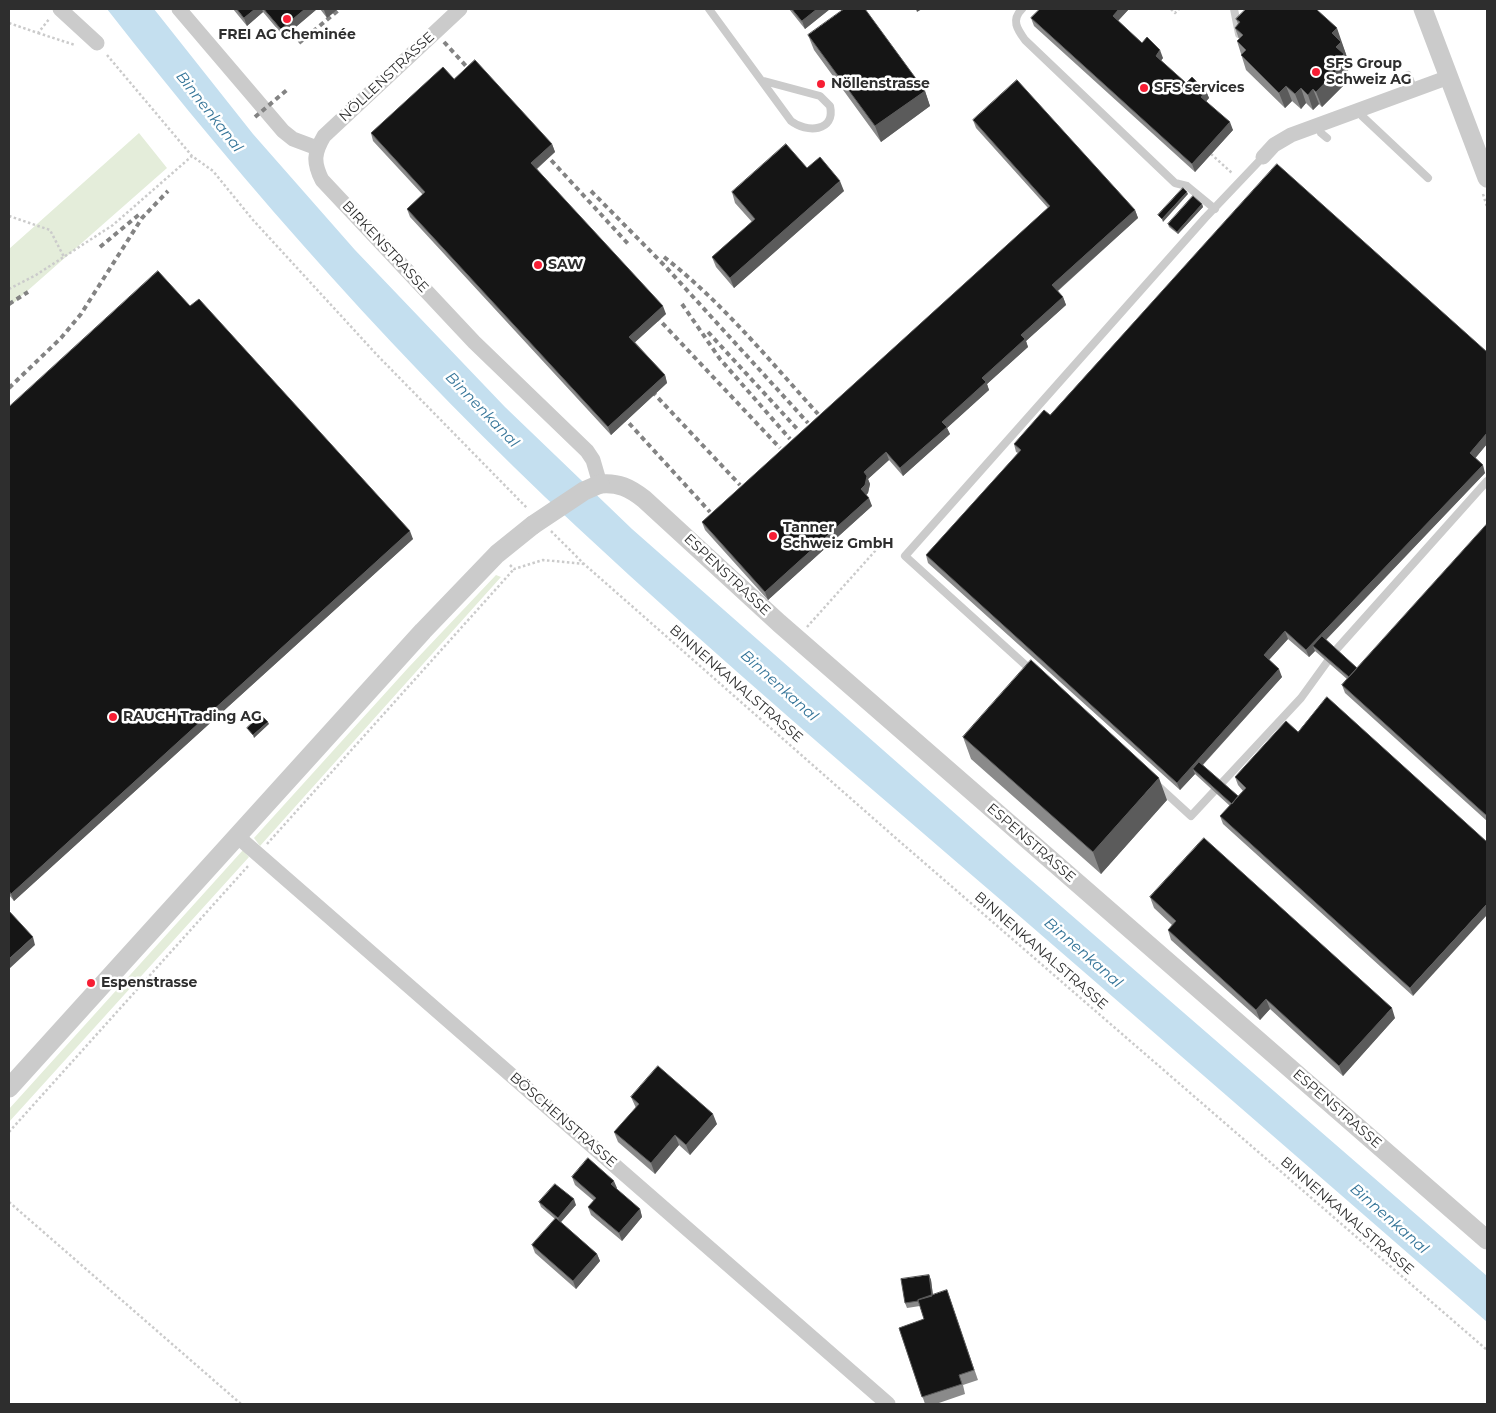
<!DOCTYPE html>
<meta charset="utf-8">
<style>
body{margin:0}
#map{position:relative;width:1496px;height:1413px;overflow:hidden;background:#fff;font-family:Montserrat,sans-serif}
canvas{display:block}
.frame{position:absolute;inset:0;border:10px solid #2e2e2e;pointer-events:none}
</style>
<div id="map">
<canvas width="1496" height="1413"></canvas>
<div class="frame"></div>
</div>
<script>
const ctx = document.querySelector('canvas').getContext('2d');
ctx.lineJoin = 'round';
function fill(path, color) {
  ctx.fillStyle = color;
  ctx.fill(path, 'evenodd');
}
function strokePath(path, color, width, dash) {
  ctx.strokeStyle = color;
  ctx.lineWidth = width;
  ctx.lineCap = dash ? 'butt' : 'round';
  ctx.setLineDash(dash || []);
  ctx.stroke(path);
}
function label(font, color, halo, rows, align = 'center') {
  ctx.font = font + ' Montserrat,sans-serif';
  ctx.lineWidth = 5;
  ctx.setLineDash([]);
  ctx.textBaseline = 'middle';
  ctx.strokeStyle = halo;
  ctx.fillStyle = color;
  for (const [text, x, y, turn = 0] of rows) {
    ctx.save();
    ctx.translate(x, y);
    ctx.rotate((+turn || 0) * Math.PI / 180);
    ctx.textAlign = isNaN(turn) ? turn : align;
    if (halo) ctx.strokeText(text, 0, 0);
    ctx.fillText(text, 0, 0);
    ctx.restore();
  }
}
const green = new Path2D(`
 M139 133 167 168 9 307V249Z
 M496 575 501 577 260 846 254 838 408 668Z
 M243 850 249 857 9 1122V1109Z`);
const water = new Path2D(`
 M107 9H154L253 134 355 250 505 407 632 529 1017 868 1487 1276V1322C1328 1184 1169 1045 1009 907 864 782 717 658 577 527 406 368 250 192 107 9Z`);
const path = new Path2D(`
 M1171 9 1175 13 1179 9
 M9 23 38 33 50 18
 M38 33 75 45
 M107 55 192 156 213 171 253 220 378 356 527 508
 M1211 154 1232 173
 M1483 194 1487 207
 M9 216 50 230 64 257
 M9 289 36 275 113 225 192 156
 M551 531 584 564 898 840 1487 1350
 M510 565 514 569 543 560 584 564
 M807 627 876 550 883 546 895 549
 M267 844 514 569
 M9 1132 249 865
 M9 1202 241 1404`);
const service = new Path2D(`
 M709 9 791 121C806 133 836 132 830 106L820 96 764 81
 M1022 9C1011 20 1017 29 1025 40L1175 183 1187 186 1215 209
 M1234 9 1239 34
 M1408 75 1414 90
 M1359 110 1362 116 1428 178
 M1318 125 1321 133 1327 138
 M1032 671 905 556 1205 218 1263 157
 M1157 785 1191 816 1301 698 1335 651 1487 481`);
const minor = new Path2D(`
 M60 9 97 43
 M179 9 283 131 293 139 317 148
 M460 9 324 136C314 153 313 162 322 180L474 342 587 451 593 460 600 484
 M1263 157 1274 145 1291 135 1449 77
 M237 836 888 1404`);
const tertiary = new Path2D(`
 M1423 9 1487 178
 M600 484C618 482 630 488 644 499L779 623 1487 1240
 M9 1088 423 631 497 554 533 525`);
const rail = new Path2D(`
 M444 42 477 78
 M299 43 340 9
 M255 117 288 89
 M539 147 630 246
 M591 191 665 266 808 423
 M100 247 141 213
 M664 257C722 302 769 360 818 414
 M9 304 28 292
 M682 304 720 359 790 439
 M650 310 780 448
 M708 332 799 431
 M646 385 740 485
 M9 388 61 338 81 314 142 218 168 191
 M617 410 710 512`);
const tertiaryBridge = new Path2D(`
 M533 525 584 491 600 484`);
const wall = new Path2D(`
 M233 9H317L284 37 263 12 247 26Z
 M320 9H338L327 18Z
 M789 9H830L805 29Z
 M1040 9H1129L1118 21 1142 43 1163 58 1161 61 1186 83 1206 91 1209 98 1206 101 1233 130 1195 172 1034 26 1031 18Z
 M1236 19 1342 44 1347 57 1345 58 1349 69 1347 72 1350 79 1322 107 1319 104 1313 110 1306 103 1301 109 1292 101 1285 108 1246 70 1237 41 1239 39 1235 28 1238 24Z
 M808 35 925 91 930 106 881 142 814 50Z
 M454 79 552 144 555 152 537 169 666 314 635 342 665 375 667 383 611 435 410 217 407 209 423 195 373 141 371 133Z
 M973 120 1135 210 1138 218 1058 291 1063 297 1066 305 1026 341 1028 347 987 384 989 390 947 428 950 434 903 476 889 460 868 479 870 484 868 493 866 495 872 506 768 600 705 530 702 522 1048 208 976 128Z
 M807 168 844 191 734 288 716 267 712 257 752 222 735 203 732 192Z
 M1202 204 1203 207 1178 234 1169 227 1168 224Z
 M190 306 413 539 14 901 9 895V407Z
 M1487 352V444L1475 458 1485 473 1326 640 1357 668 1487 524V821L1345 693 1342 685 1347 679 1315 651 1309 657 1288 639 1269 660 1282 677 1203 765 1238 796 1243 791 1238 785 1235 777 1298 732 1327 697 1413 996 1223 824 1220 816 1230 806 1195 774 1180 790 928 563 926 555 1018 453 1016 452 1014 444 1050 415Z
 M963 737 1167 800 1101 874 971 759Z
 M1150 897 1395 1018 1343 1076 1270 1009 1260 1020 1171 940 1168 930 1172 925 1154 908Z
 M631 1097 717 1124 690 1155 679 1145 655 1174 618 1142 614 1132 636 1108Z
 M572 1177 617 1188 616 1189 640 1209 642 1217 622 1241 591 1215 588 1207 594 1201 575 1185Z
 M539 1202 576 1205 561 1222 597 1254 600 1261 576 1289 535 1253 532 1245 555 1219 541 1207Z
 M929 1275 931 1280 933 1295 947 1290 978 1380 963 1385 965 1394 936 1404H925L899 1328 924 1319 920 1306 907 1308 905 1303Z`);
const shadedWall = new Path2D(`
 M255 9H262L263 12 247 26 244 18Z
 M305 9H317L284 37 281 29Z
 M326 9H338L327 18 324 10Z
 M817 9H830L805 29 802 21Z
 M916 9H922L917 12Z
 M1119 9H1129L1115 24 1113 16Z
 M1337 28 1347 57 1345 58 1349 69 1347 72 1350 79 1322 107 1316 92 1332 33Z
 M1160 50 1163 58 1158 64 1156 56Z
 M1286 86 1292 101 1285 108 1279 93Z
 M1301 88 1306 103 1301 109 1295 94Z
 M1313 89 1319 104 1313 110 1308 95Z
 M925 91 930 106 881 142 875 126Z
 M1206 91 1209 98 1204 104 1201 97Z
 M1230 122 1233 130 1195 172 1192 164Z
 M552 144 555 152 534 171 531 163Z
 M840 181 844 191 734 288 730 278Z
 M1187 192 1188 194 1163 222 1162 219Z
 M1202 204 1203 207 1178 234 1177 232Z
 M1135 210 1138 218 1055 293 1052 285Z
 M1063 297 1066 305 1026 341 1028 347 987 384 989 390 947 428 950 434 903 476 900 468 1021 335Z
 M663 306 666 314 632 345 629 337Z
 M665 375 667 383 611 435 608 427Z
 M1487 433V444L1473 461 1470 453Z
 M886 452 889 460 868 479 870 484 868 493 864 497 861 489 864 472Z
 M1483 465 1485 473 1317 649 1313 646 1315 651 1309 657 1306 650Z
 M869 498 872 506 768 600 765 592Z
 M410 531 413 539 14 901 11 894Z
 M1285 631 1288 639 1266 663 1264 655Z
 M1279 669 1282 677 1196 772 1193 769 1195 774 1180 790 1177 783Z
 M268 722 269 724 254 738 253 735Z
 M1159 778 1167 800 1101 874 1093 852Z
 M1487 904V915L1413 996 1410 988Z
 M33 937 35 945 9 969V959Z
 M1266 999 1270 1009 1260 1020 1256 1010Z
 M1392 1008 1395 1018 1343 1076 1339 1066Z
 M713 1114 717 1124 690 1155 686 1145Z
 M675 1135 679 1145 655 1174 651 1163Z
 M614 1181 617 1188 614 1192 611 1184Z
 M574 1199 576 1205 560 1223 558 1218Z
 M640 1209 642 1217 622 1241 619 1233Z
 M597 1254 600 1261 576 1289 573 1281Z
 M929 1275 931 1280 934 1304 932 1299Z`);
const building = new Path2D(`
 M237 9H255L244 18Z
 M264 9H305L281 29Z
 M792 9H817L802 21Z
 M844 9H865L925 91 875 126 808 35Z
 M1040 9H1119L1113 16 1142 43 1147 37 1160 50 1156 56 1186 83 1192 77 1206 91 1201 97 1230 122 1192 164 1031 18Z
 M1246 9H1316L1337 28 1332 33 1341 42 1336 47 1344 54 1339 59 1344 63 1316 92 1313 89 1308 95 1301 88 1295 94 1286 86 1279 93 1241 55 1246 50 1237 41 1243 35 1235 28 1240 22 1236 19Z
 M475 60 552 144 531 163 663 306 629 337 665 375 608 427 407 209 425 192 371 133 443 67 454 79Z
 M1017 80 1135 210 1052 285 1063 297 1021 335 1025 339 982 378 986 382 942 422 947 427 900 468 886 452 864 472 867 476 865 485 861 489 869 498 765 592 702 522 1050 206 973 120Z
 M786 144 807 168 820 157 840 181 730 278 712 257 755 219 732 192Z
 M1277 164 1487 352V433L1470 453 1483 465 1306 650 1285 631 1264 655 1279 669 1177 783 926 555 1021 450 1014 444 1044 410 1050 415Z
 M1183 188 1187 192 1162 219 1158 215Z
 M1193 196 1202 204 1177 232 1168 224Z
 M158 271 190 306 199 299 410 531 11 894 9 891V407Z
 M1487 524V816L1342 685Z
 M1322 636 1357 668 1349 677 1313 646Z
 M1031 660 1159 778 1093 852 963 737Z
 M1327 697 1487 842V904L1410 988 1220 816 1246 788 1235 777 1286 721 1298 732Z
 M261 715 268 722 253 735 247 728Z
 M1199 762 1238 796 1232 804 1193 769Z
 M1204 838 1392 1008 1339 1066 1266 999 1256 1010 1168 930 1176 921 1150 897Z
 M9 911 33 937 9 959Z
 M658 1066 713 1114 686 1145 675 1135 651 1163 614 1132 639 1104 631 1097Z
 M588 1158 614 1181 611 1184 640 1209 619 1233 588 1207 596 1198 572 1177Z
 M555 1184 574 1199 558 1218 539 1202Z
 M556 1218 597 1254 573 1281 532 1245Z
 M929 1275 932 1296 918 1300V1301L905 1303 901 1279Z
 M947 1290 974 1370 959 1375 962 1384 922 1397 899 1328 924 1319 918 1300Z`);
const markers = [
 [287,19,5,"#f71e34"],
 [1316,72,5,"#f71e34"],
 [821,84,5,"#f71e34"],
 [1144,88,5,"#f71e34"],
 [538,265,5,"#f71e34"],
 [773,536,5,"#f71e34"],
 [113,717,5,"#f71e34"],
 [91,983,5,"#f71e34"]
];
const poiNames = [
 ["FREI AG Cheminée",287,35,"center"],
 ["SFS Group",1326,64],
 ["Schweiz AG",1326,80],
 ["Nöllenstrasse",831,84],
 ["SFS services",1154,88],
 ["SAW",548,265],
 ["Tanner",783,528],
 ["Schweiz GmbH",783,544],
 ["RAUCH Trading AG",123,717],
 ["Espenstrasse",101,983]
];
const streetNames = [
 ["NÖLLENSTRASSE",387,77,-43],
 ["BIRKENSTRASSE",385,247,47],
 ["ESPENSTRASSE",727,575,43],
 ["BINNENKANALSTRASSE",736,684,41],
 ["ESPENSTRASSE",1031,843,41],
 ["BINNENKANALSTRASSE",1041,951,41],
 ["ESPENSTRASSE",1337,1109,41],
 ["BÖSCHENSTRASSE",563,1120,41],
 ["BINNENKANALSTRASSE",1347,1216,41]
];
const waterNames = [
 ["Binnenkanal",209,112,52],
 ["Binnenkanal",482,410,46],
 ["Binnenkanal",779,686,42],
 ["Binnenkanal",1083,953,41],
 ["Binnenkanal",1389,1219,41]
];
fill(green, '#e4edda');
fill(water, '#c4dfef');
strokePath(path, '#cbcbcb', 2.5, [2.5, 2.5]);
strokePath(service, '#cbcbcb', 8);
strokePath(minor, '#cbcbcb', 15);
strokePath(tertiary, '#cbcbcb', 19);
strokePath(rail, '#838383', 4, [5, 4]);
strokePath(tertiaryBridge, '#cbcbcb', 19);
fill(wall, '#8a8a8a');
fill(shadedWall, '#5b5b5b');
fill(building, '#151515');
strokePath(building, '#5b5b5b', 1);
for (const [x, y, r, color] of markers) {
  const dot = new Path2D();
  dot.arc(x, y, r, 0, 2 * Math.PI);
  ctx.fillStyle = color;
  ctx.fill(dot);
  strokePath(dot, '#fff', 2);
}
label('bold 14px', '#2e2e2e', '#fff', poiNames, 'left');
label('14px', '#2e2e2e', '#fff', streetNames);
label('italic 15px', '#347498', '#fff', waterNames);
</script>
